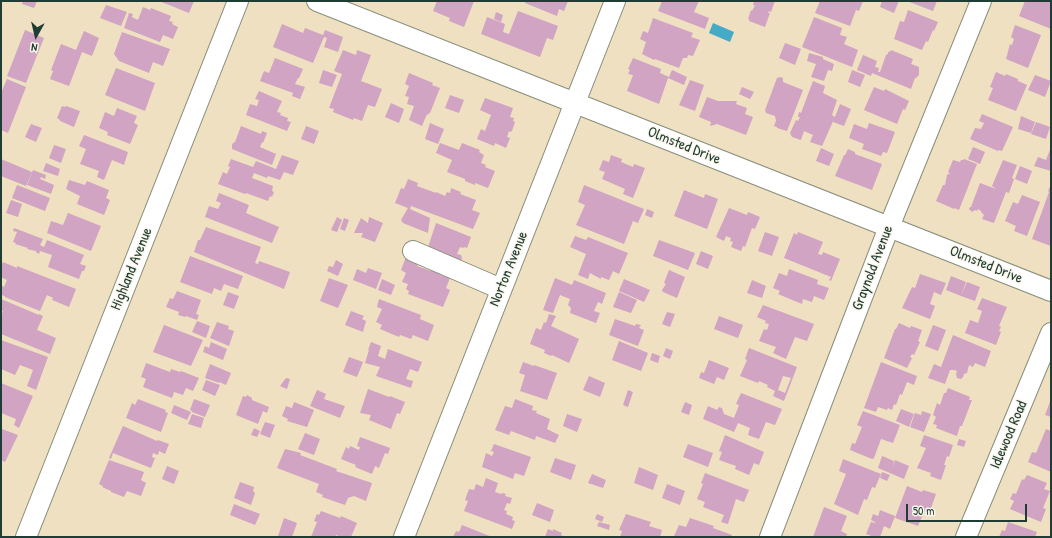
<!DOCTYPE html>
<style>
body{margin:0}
#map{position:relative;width:1052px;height:538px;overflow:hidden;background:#efe0c1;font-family:"Patrick Hand",sans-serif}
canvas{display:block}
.frame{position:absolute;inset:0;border:2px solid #1f3d34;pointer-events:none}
.north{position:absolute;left:16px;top:16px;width:40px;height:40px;-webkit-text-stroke:3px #fbf7ec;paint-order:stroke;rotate:188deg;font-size:11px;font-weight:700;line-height:16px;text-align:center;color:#1f3d34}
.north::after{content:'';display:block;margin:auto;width:14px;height:18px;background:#1f3d34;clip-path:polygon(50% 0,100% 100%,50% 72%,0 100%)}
.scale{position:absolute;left:906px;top:504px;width:121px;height:18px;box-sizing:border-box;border:2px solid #1f3d34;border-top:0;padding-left:5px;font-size:12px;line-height:14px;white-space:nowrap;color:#1f3d34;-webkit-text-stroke:3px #fbf7ec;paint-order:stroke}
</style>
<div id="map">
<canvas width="1052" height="538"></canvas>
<div class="frame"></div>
<div class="north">N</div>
<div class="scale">50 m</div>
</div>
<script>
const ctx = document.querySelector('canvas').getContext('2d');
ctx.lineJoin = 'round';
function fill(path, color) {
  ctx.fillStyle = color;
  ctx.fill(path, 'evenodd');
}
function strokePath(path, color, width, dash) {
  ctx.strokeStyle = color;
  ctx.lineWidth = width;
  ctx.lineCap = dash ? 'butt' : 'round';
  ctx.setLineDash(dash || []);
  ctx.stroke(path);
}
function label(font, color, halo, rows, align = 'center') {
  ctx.font = font + ' "Patrick Hand",sans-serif';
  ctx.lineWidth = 3;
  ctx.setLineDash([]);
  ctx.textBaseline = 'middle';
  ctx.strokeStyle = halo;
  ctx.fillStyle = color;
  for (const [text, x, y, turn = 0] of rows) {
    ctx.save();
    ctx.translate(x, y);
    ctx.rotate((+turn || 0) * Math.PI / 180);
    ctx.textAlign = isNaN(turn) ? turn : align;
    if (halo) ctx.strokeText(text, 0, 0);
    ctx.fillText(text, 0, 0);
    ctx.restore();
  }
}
const water = new Path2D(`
 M713 23 734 32 730 42 709 33Z`);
const building = new Path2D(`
 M23 1H37L34 8 22 4Z
 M159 1H194L189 13Z
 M437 1H474L464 27 449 21 450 18 433 11Z
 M526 1H568L564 11 559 9 557 16 525 3Z
 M662 1H699L694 12 709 18 705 29 658 11Z
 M754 1H775L771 12 769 11 768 13H770L765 27 749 21V19H748L751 10 752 11 755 5H753Z
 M820 1H863L859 11 856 10 850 26 815 13Z
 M882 1H899L894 13 880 7Z
 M907 1H937L933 11Z
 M1025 1H1051V29L1019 16Z
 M106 5 127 12 121 26 100 18Z
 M143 7 150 10 151 8 171 16 169 21 173 22 172 24 178 27 173 39 163 35 160 42 124 28 129 13 133 14 132 17 138 20Z
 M908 10 938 22 934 31 933 30 928 42 926 41 922 50 894 39 900 21 904 22Z
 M518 11 558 26 553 40 547 38 540 57 481 34 487 17 505 24 503 32 509 34Z
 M496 12 503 15 501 22 494 19Z
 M814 17 842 28 840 35 847 37 844 44 858 50 852 67 802 47Z
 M653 18 693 33 691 37 700 40 693 56 688 55 687 58H683L679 68 655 59 654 60 642 54 646 42 640 39 643 31 648 33Z
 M282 24 303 33 305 28 323 35 325 30 343 37 338 52 324 47 327 38 324 37 313 63 273 47Z
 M1015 25 1041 35 1028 68 1006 59 1010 44 1012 45 1014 39 1011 37Z
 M25 30 44 38 26 83 7 76Z
 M84 31 99 38 92 56 82 52 69 86 50 79 53 71 51 70 61 44 76 50Z
 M122 32 170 49 163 66 153 62 149 73 119 61 114 54Z
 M785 43 801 49 795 65 779 58Z
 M343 50 356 55 357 50 371 55 361 81 382 89 375 107 368 105 362 121 354 118 353 120 333 112 334 109 329 108 342 74 334 71Z
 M891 50 913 59 911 64 919 67V75L916 78H915L911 89 872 73 871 76 857 70 863 55 877 61 875 67 879 68 878 72H880L886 55H887L889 51 890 52Z
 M809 53 823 57V59L834 64 832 71 828 70 824 81 811 77 816 64 807 61Z
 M275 58 303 69 299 78H298L295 84 305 87 300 99 292 96 293 93 260 81 264 71 269 73Z
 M633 58 661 69 660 73 669 77 672 70 687 77 684 85 668 78 659 104 627 91 633 75 628 74 630 70 628 69Z
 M116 68 155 83 145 111 105 95Z
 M323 70 337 75 332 87 319 83Z
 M852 70 865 75 860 87 848 82Z
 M996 72 1005 76 1006 74 1018 79V81L1027 85 1016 111 988 100 993 88 990 87Z
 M409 73 433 83 432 85 440 88 430 113H429L428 115 427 114 422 126 409 120 414 106 407 104 409 97 405 96 409 86 405 84Z
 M1035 75 1051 81 1045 97 1028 90Z
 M780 77 783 78V82L803 90 787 131 777 128V127L774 126 776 121 775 116 766 113 765 110 777 78Z
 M7 79 26 87 8 133 1 130V93Z
 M690 80 704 85 695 111 679 105Z
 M813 81 825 86 823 93 837 100 832 115 835 117 822 146 810 142 813 135 804 131 801 140 792 137 790 133 796 120 798 121 800 117H798L799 112 801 113Z
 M742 87 754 92 750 99 739 94Z
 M874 87 884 91 885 89 909 101 905 110 903 109 897 124 864 110Z
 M259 91 282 101 277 112 281 113 280 115 288 118 287 121 291 122 287 131 246 115 250 104 257 106 259 100 255 99Z
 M450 95 464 100 459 113 445 108Z
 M707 97 718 101H737L736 104 747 108 745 114 753 117 746 135 717 124 710 126 711 122 699 117Z
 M485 98 513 108 510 117 514 118 513 121 515 122 512 131 510 132 509 131 507 137 510 138 506 148 495 143 494 146 477 139 481 129 485 131 491 115 480 110Z
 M391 103 404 109 399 123 385 117Z
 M840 104 851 109 844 126 833 122Z
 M62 106 65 107 66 106 80 111 74 127 60 121V120L57 118Z
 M117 108 137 116 134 123 138 125 130 144 107 135 108 132 99 128 105 112 114 116Z
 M982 114 1013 127 1002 151 999 150 998 151 970 139 975 128 981 129 984 123 979 121Z
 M1021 116 1035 122 1031 133 1018 129Z
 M1036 122 1050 127 1046 139 1031 134Z
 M430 123 444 129 438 144 425 139Z
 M869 123 895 132 887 153 883 152 881 156 862 149 864 144 849 138 854 124 867 129Z
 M31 124 42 128 36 142 25 137Z
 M241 126 261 134 262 131 267 133 263 143 262 142 260 147 276 154 272 165 232 149V145L233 143 235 142Z
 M306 126 319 131 314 144 301 139Z
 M84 135 128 152 124 165 112 160 104 180 97 177 99 171 80 164 86 149 79 146Z
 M440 143 459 150 462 143 480 150 479 152 484 155 481 163 486 165 485 167 495 171 488 188 475 183V185L465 181V179L447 172 452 160 436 153Z
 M54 145 66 149 61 163 49 158Z
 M973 147 985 152 980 164 968 159Z
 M1051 147V171L1034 166 1038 157 1046 160Z
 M821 148 834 154 829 166 816 161Z
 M848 149 855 152V154L882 164 872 190 835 176 844 155H845Z
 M282 155 299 161 293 175 284 172 280 180 268 176 267 178 254 173 252 178 273 186 272 191 274 192 272 197 270 196 268 201 246 193 245 194 218 184 223 172 227 174 230 167 228 166 231 159 253 167 256 161 276 169Z
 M611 155 622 159 621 162 633 167 634 164 645 168 633 198 623 194 625 189 602 179 605 172 599 170 603 160 609 162Z
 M1 159 32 172 26 186 1 176Z
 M964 159 977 164 959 210 954 208V209L936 201 943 185H945L947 175 950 173 948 172 953 160 960 162 961 160H963Z
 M1003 160 1017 165 1012 178 1014 179 1009 193 1006 192 994 223 982 219 984 215 981 212V211L978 209 977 211 975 210 972 212 969 209 970 207H971L980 183 996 189 992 186Z
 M46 163 60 169 58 176 43 171Z
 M1020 166 1032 171 1027 184 1015 179Z
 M33 170 46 175 45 179 41 177 40 179 54 185 51 194 27 185Z
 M408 179 418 183 417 186 436 193V192L445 196 447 192 450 193 451 188 461 192 460 194 476 200 472 210 480 213 473 229 411 206 410 209 430 218 428 233 403 223 401 220 408 208 395 203 401 188 404 189Z
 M69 180 85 185 87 181 109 190 106 198 110 200 104 215 77 204 80 196 66 189Z
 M1051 184V246L1032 239 1049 192 1048 191Z
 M17 185 50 198 45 211 12 198Z
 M584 185 644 209 638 223 633 221 624 244 576 225 585 205 578 202Z
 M684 190 704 198 705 194 718 199 707 229 674 216Z
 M219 193 249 205 246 213 279 227 272 243 205 217 209 206 218 209 221 203 216 201Z
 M1022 195 1040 202 1027 236 1014 231 1016 226 1005 221 1013 202 1018 204Z
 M11 200 22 204 18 217 6 213Z
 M729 208 747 215 748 212 760 217 755 229 752 228 745 247 743 246 741 251 731 247 733 242 730 241 731 238 726 236 724 241 716 237Z
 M647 209 654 212 652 218 645 215Z
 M68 213 101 226 91 251 47 233 51 221 63 225Z
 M337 217 342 220 337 232 331 230Z
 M369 217 383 223 375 242 361 237 363 233H354L361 218 368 223Z
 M344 218 349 220 345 231 340 229Z
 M436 223 471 237 467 248 464 247 463 248 460 247 457 254 461 255 462 258 461 261 427 250Z
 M206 227 261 247 255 263 258 264 259 261 290 272 284 289 194 252 198 240H200Z
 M14 228 43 239 40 245 44 247 47 240 84 255 80 264 86 266 84 271H82L79 279 48 267 52 255 40 251 39 254 36 252V251L27 249 28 248 15 244 16 243 13 242 17 232 13 231Z
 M765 232 779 237 772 256 758 251Z
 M798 232 823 242 818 254 822 255 823 252 840 259 831 281 829 280 831 277 784 258 794 233 797 235Z
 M575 236 586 240 588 237 628 253 619 274 613 271 609 280 601 277V279L590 273 588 279 578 275 586 254 570 247Z
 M659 240 695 253 688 270 653 256Z
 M701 251 713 256 708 269 696 264Z
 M190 256 243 276 238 289 224 284 221 291 214 288 212 294 180 282Z
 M406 257 419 262 417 266 431 271 432 268 443 272 441 275 450 278 446 288 450 290 443 307 408 294 409 291 406 289 408 284 402 282 406 273 401 270Z
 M336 260 343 264 338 276 327 271 329 266 333 267Z
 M3 262 17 268V266L76 289 69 307 52 300 53 298 47 295 40 311 5 297V296L1 295V285L4 287 7 280 1 277V266Z
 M368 268 382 273 376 289 353 280 357 269 366 273Z
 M789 269 818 280 817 284 829 288 824 300 814 296 812 302 803 299 802 304 778 294 780 291 773 288 779 273 787 276Z
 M669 270 685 277 677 298 663 292 662 290 666 284 664 283Z
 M920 274 946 283 941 295 934 292 930 304 935 306 930 319 902 308 912 287 915 288Z
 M951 276 966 282 961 296 946 290Z
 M329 278 348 285 338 308 320 301Z
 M555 278 572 285 574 280 606 293 602 304 598 302 594 311 600 313 596 323 570 313 571 308 568 305 570 299 560 295 553 313 543 310Z
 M382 279 395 285 391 295 378 290Z
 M624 279 650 290 644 302 619 291Z
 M752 280 766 286 762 298 747 293Z
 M967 282 980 287 975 301 961 296Z
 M177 291 201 300 196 314 199 315 197 320 186 316 185 317 178 315 179 312 166 307 170 298 173 299Z
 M228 292 239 296 234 309 223 305Z
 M619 292 637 300 631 313 613 307Z
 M982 298 1007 307 999 326 1001 327 999 331 1001 332 996 345 965 333 970 320 978 323 982 311 977 309Z
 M1 299 39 315V314L43 316 37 330 56 338 50 354 1 334V316L3 311 1 310Z
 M379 299 421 315 420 319 434 325 428 341 413 335 411 339 400 335 399 337 380 329 382 325 376 322 382 309 377 307Z
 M763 305 814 324 807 341 795 337 786 359 773 353 776 347 759 341 764 329 767 330 769 324 765 323 766 321 757 317Z
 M351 311 364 316 362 319 366 321 363 332 345 325Z
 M667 312 675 314 670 327 662 324Z
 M549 314 556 316 551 326 579 339 569 363 552 355 551 356 544 353 545 350 530 344 536 328 541 330 544 322 546 323Z
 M719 316 743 325 738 338 714 329Z
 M615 319 635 326 636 324 641 325 639 328 644 330 638 346 609 335Z
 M197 321 210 326 206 338 192 332Z
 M217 322 229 326 228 329 234 331 229 346 210 338Z
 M899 323 910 328 911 326 922 330 918 341 920 342 914 355 912 354 910 357 912 358 907 368 884 358 895 329H896Z
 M164 325 203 340 191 366 153 352Z
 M933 325 946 330 938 351 925 346Z
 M953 335 991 351 985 367 975 363 973 367 969 365 967 373 964 374 963 377 961 379 957 378 956 374 957 371 954 370H950L945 384 928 378 934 364 941 367Z
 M1 340 48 357 36 390 27 386 33 370 20 365 15 375 1 369Z
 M619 341 648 353 641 371 612 360Z
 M211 342 227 349 223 360 203 352 205 346 209 348Z
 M371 342 381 346 378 356 385 359 388 349 422 362 418 372 410 369 406 379 413 381 411 388 376 376 380 367 365 363 369 350H368Z
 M666 348 673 351 670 359 663 356Z
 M749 348 797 367 784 401 773 396 775 391 767 387 768 385 759 381 758 383 740 376 747 360 745 359ZM783 376 791 378 785 393 778 390Z
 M652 353 660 356 658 363 650 360Z
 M349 357 363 362 357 377 343 372Z
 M709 360 729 368 724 380 717 377 714 384 699 378 701 372 704 373Z
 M523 362 534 366V365L557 373 547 400 520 391 525 375 519 373Z
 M881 362 917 376 914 385 907 382 902 395 900 394 896 405 894 404 892 410 888 408 887 410 878 407 876 412 864 408Z
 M146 363 170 372 171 369 180 372 181 371 199 378 193 391 186 388 183 395 174 392 172 398 143 387 146 379 141 377Z
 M210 364 231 373 226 385 219 382V383L205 378Z
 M589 376 605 383 600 397 583 390Z
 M286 378 290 379 287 389 280 386Z
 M206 380 220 385 215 396 202 390Z
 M1 383 33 396 19 428 14 425 16 419 1 413Z
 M948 388 970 397 969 400H972L962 426H960L957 436 936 428 937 425 933 424 936 417 933 415 937 403 940 405 944 393H946Z
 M368 389 389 397 390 396 405 402 400 414 397 413 391 429 369 420 371 415 360 413Z
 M317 390 326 394 324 399 345 406 340 418 310 406Z
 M628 390 633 392 628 407 623 405Z
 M741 393 782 409 775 425 766 422 759 439 748 435 750 428 738 423 734 432 703 419 708 406 717 410 719 407 722 408 724 414 734 418 739 405 736 404Z
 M247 395 252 398V400L269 407 267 413 263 411 258 424 236 415 243 396 246 397Z
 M138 399 166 410 165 412 168 413 161 432 126 418 132 403 135 405Z
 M194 399 210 405 205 417 192 412V411L190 410Z
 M515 399 533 406 532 410 537 411 536 413 550 419 547 429 559 435 555 443 536 436 535 440 511 431 509 435 495 430 505 406 512 408Z
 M1051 399V417L1045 415Z
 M294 402 314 410 307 427 287 421 288 419 282 416 286 406 292 408Z
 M685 402 692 405 689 415 681 412Z
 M174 405 191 412 187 420 171 413Z
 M901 409 914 414 909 427 896 421Z
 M863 411 900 425 893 443 881 439 874 458 872 459 850 450 852 443 855 444 862 427 857 425Z
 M922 411 931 414 924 432 910 427 915 413 921 415Z
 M192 414 204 418 201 428 188 424Z
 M567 414 582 419 577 432 563 426Z
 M265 422 275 425 270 438 260 434Z
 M123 426 157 441 158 440 169 444 165 454 159 451 158 455 153 453 152 457 155 458 151 468 113 453 111 459 109 458Z
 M254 428 260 431 257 437 251 435Z
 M2 429 18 435 5 462 1 460Z
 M1046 429 1051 431V472L1028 462 1032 452 1036 453Z
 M305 433 320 439 314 455 298 449Z
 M725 435 764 452 759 465 754 463 749 475 735 469 736 466 719 460 722 452 719 451Z
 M924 435 953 445 949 457 947 456 944 465H946L941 480 930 476 931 473 917 468 926 448 920 446Z
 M360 437 390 448 388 454 385 453 379 468 375 466 372 474 355 467 356 465 341 459 346 447 349 449 350 446 359 450 360 447 357 446Z
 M959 439 966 441 964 447 957 445Z
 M494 444 531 457 524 476 515 473 513 479 482 467 486 453 492 456 494 452 491 451Z
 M688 444 713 453 708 467 683 457Z
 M285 449 301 453 300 455 337 469 336 471 372 483 366 501 354 496 348 498 345 505 322 497 323 495 316 492 319 484 277 468Z
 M882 456 894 461 893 467 895 460 909 466 904 479 878 468Z
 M555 458 576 465 571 480 550 472Z
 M843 459 881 474 875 488 872 487 867 500 864 499 858 515 834 504 846 474 839 471Z
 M109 460 144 472 141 480 146 483 141 496 127 491 124 497 111 492V491L102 487 103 486 99 484Z
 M167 466 179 471 174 484 162 479Z
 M639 467 658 475 653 490 634 483Z
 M882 472 890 475 887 481 880 478Z
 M705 473 749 490 744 502 736 499 728 524 721 522 724 515 703 507 705 502 697 499 703 484 701 483Z
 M592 474 606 480 603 488 588 483Z
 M1027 475 1047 483 1044 489 1050 491 1043 508 1046 509 1041 522 1010 509 1014 501 1010 499 1013 493 1016 494 1022 479 1024 480Z
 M486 478 498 483 495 492 501 494 502 493 506 494 505 496 512 498 510 504 507 503 504 510 507 511 506 514 513 517 512 520 515 521 512 529 464 511 468 501 465 500 469 489 474 490 476 484 483 487Z
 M240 482 254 487 253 491 255 493 251 505 234 498Z
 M667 484 685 491 680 505 662 498Z
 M907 486 922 492 923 490 936 494 929 514 924 512 918 526 895 518Z
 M537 503 554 510 550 522 532 515Z
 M234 504 260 514 255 525 230 515Z
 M824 507 847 516 841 531 847 534 846 537H813Z
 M880 510 895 516 890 529 884 526 880 537H874L866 534 871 522 875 523V522L871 520 873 514 878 516Z
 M321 511 340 518 341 516 357 523 351 537H341L336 535 335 537H311L317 522 314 521 317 514 319 515Z
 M597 514 604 517 602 522 595 519Z
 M626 514 651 522 649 526 662 530 660 537H620L622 531 619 530Z
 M284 518 297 523 292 537 278 536Z
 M690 518 714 526 713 528 732 535 731 537 674 536 679 525 686 527Z
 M599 522 610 525 609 530 597 526Z
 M1008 522 1037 532 1035 537H999L1002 530 1005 531Z
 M462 525 492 537H453L456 531 459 532Z
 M548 529 553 531V529L562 533 561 535 565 537H545Z`);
const minor = new Path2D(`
 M317 1 1051 291
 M413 251 501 289
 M26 537 238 1
 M404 537 615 1
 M770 537 889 227 981 1
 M966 537 1051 333`);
const streetNames = [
 ["Olmsted Drive",684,146,22],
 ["Olmsted Drive",986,265,22],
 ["Graynold Avenue",873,268,-69],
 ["Highland Avenue",132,269,-68],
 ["Norton Avenue",509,269,-68],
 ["Idlewood Road",1009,435,-67]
];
fill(water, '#45aac5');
fill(building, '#d0a4c2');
strokePath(minor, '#878e7a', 22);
strokePath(minor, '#fff', 20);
label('15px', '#1f3d34', '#fbf7ec', streetNames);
</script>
